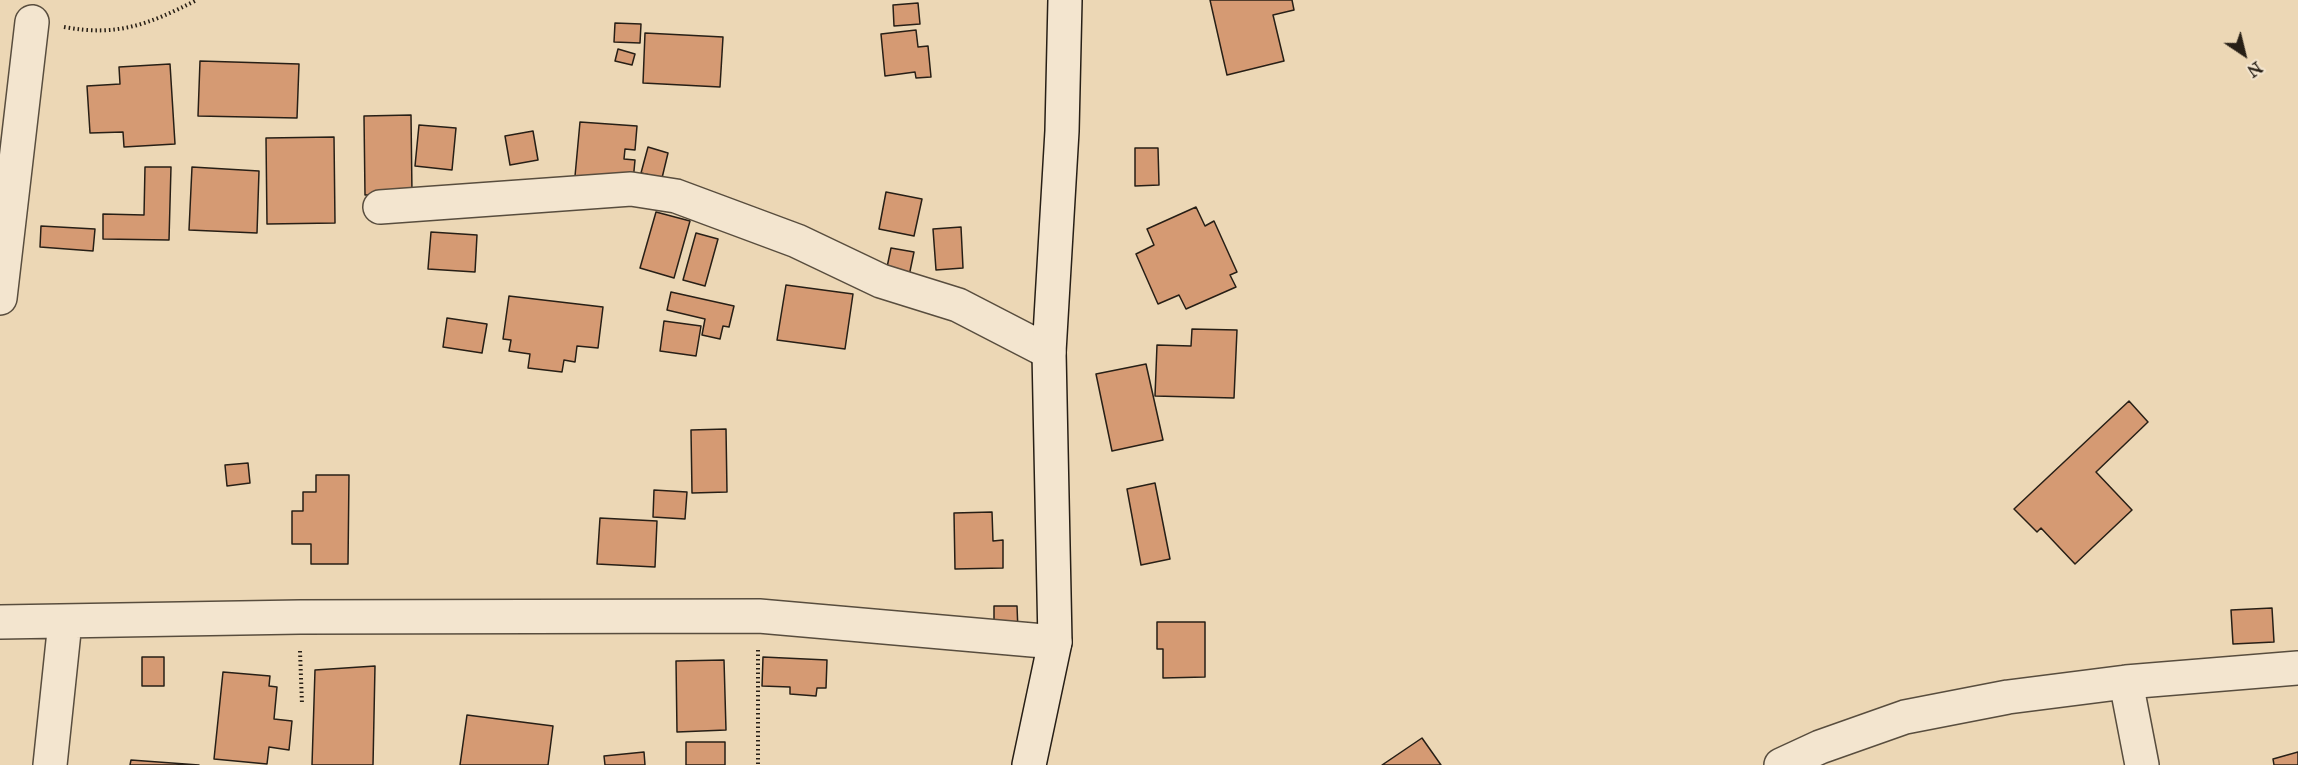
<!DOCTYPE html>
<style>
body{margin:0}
#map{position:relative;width:2298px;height:765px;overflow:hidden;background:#ecd7b5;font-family:"IM FELL Great Primer",serif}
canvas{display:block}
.north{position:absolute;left:2214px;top:24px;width:60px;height:60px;-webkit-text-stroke:4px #f3e5cf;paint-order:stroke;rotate:145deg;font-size:16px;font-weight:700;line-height:24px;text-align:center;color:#271f16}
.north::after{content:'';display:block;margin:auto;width:21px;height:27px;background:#271f16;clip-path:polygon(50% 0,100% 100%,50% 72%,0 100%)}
</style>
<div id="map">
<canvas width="2298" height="765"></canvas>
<div class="north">N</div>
</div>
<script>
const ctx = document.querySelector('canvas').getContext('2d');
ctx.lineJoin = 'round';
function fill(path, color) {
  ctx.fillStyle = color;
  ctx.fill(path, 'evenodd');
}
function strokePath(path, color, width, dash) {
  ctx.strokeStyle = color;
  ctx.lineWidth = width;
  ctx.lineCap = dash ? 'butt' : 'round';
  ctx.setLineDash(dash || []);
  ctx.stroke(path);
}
const building = new Path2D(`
 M1210 0H1292L1294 10 1273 15 1284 61 1227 75Z
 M918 3 920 24 894 26 893 5Z
 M615 23 641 24 640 43 614 42Z
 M916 30 918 47 928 46 931 77 916 78 915 72 885 76 881 34Z
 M645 33 723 37 720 87 643 83Z
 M618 49 635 54 632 65 615 61Z
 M200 61 299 64 297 118 198 116Z
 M170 64 175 144 124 147 123 132 90 133 87 86 120 84 119 67Z
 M411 115 412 194 365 195 364 116Z
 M580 122 637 126 635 150 625 149 624 159 635 160 632 192 574 187Z
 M419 125 456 128 452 170 415 166Z
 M533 131 538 160 510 165 505 136Z
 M334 137 335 223 267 224 266 138Z
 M648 147 668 153 662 178 641 173Z
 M1135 148H1158L1159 185 1135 186Z
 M145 167H171L169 240 103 239V214L144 215Z
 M192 167 259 171 257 233 189 230Z
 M886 192 922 199 914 236 879 229Z
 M1196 207 1205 226 1214 221 1237 272 1230 275 1236 287 1186 309 1179 295 1158 304 1136 254 1154 245 1147 229Z
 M656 212 690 221 674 278 640 268Z
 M41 226 95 229 93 251 40 247Z
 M961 227 963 268 936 270 933 229Z
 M431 232 477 235 475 272 428 269Z
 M696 233 718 239 705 286 683 280Z
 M891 248 914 252 909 276 886 272Z
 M786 285 853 294 845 349 777 340Z
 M671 292 734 306 729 327 723 326 720 339 702 335 705 319 667 310Z
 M509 296 603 307 598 348 577 346 575 362 564 360 562 372 528 368 530 354 509 351 511 340 503 339Z
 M447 318 487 324 482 353 443 347Z
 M664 321 701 326 696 356 660 351Z
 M1192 329 1237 330 1234 398 1155 396 1157 345 1191 346Z
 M1146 364 1163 440 1112 451 1096 374Z
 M2129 401 2148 422 2096 472 2132 510 2075 564 2041 528 2037 532 2014 509Z
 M726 429 727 492 692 493 691 430Z
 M248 463 250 483 227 486 225 465Z
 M316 475H349L348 564H311V544H292V511H303V492H316Z
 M1155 483 1170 559 1141 565 1127 489Z
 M654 490 687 492 685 519 653 517Z
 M992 512 993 541 1003 540V568L955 569 954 513Z
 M600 518 657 521 655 567 597 564Z
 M994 606H1017L1018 631 994 632Z
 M2272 608 2274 642 2233 644 2231 610Z
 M1157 622H1205V677L1163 678V649H1157Z
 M142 657H164V686H142Z
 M763 657 827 660 826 688H817L816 696 790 694V687L762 686Z
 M724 660 726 730 677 732 676 661Z
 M375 666 373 765H312L315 670Z
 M223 672 270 676 269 686 277 687 274 719 292 721 289 750 269 747 267 764 214 759Z
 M467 715 553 726 548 765H460Z
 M1422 738 1441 765H1382Z
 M686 742H725V765H686Z
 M644 752 645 765H605L604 756Z
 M2298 752V765H2274L2273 759Z
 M131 760 199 765H130Z`);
const path = new Path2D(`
 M64 27C118 37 149 24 197 0
 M758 650V765
 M300 651 302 704`);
const street = new Path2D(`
 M380 207 631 189 676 196 797 241 881 281 958 305 1049 352
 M0 298 32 22
 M0 622 300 617 759 616 1055 642
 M2126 682 2142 765
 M50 765 65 622
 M1781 765 1820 747 1905 717 2008 697 2126 682 2298 668`);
const secondary = new Path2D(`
 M1029 765 1055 642 1049 352 1062 131 1065 0`);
fill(building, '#d59a73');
strokePath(building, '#271f16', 1.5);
strokePath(street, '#584d3e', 36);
strokePath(secondary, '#271f16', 36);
strokePath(path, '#271f16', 4, [1.5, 3]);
strokePath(street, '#f3e5cf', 33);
strokePath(secondary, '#f3e5cf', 33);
</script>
